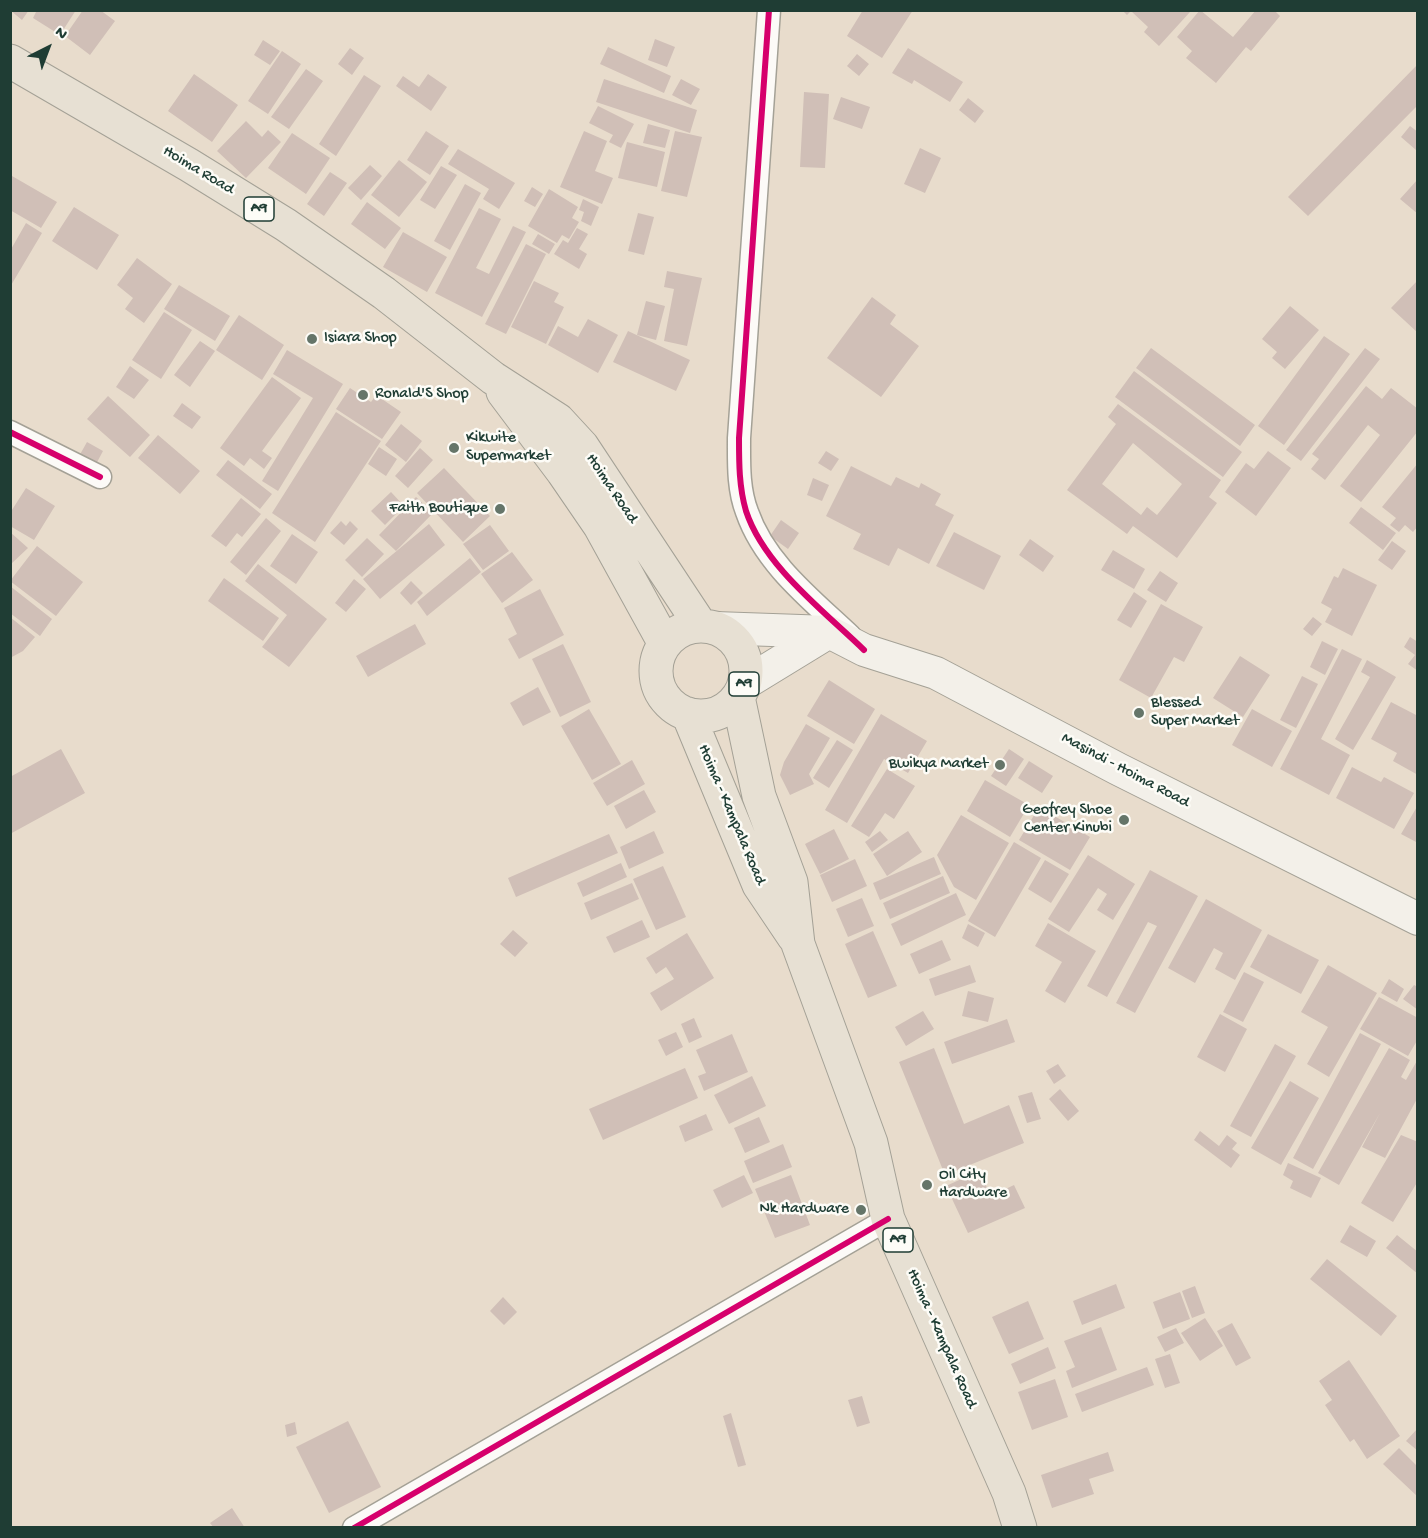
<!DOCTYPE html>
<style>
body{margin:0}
#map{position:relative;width:1428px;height:1538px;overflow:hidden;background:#e8dccc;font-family:"Gochi Hand",sans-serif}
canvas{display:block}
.frame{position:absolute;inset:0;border:12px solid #1f3d34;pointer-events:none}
.north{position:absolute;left:18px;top:18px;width:60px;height:60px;-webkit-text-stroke:4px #fdfcf7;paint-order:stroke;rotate:42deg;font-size:16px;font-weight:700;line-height:24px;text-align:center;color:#1f3d34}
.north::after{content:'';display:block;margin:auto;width:21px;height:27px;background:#1f3d34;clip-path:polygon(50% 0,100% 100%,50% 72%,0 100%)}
</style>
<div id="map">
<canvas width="1428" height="1538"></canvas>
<div class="frame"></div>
<div class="north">N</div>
</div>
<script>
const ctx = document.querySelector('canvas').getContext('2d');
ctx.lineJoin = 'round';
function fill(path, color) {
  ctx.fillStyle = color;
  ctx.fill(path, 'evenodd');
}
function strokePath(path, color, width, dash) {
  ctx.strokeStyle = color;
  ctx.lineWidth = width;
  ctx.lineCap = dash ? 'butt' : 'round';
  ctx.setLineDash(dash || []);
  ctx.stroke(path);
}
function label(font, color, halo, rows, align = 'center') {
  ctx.font = font + ' "Gochi Hand",sans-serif';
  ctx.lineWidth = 5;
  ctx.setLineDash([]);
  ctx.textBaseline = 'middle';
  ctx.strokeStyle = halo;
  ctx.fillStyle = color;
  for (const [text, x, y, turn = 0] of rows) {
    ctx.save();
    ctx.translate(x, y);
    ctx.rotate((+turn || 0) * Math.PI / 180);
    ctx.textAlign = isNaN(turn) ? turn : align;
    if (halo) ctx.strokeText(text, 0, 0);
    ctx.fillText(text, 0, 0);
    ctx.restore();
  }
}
const building = new Path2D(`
 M10 10H29L22 20Z
 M37 10H76L60 35 33 18Z
 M83 10H100L115 21 90 55 65 36Z
 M863 10H913L882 58 847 36Z
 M1122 10H1188L1190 12 1159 46 1144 32 1148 27 1131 11 1127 15Z
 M1200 10 1233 37 1256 10H1274L1280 16 1251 51 1246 47 1216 83 1186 58 1192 51 1177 37Z
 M655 39 675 47 667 67 648 60Z
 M263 40 280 51 270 65 254 55Z
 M608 47 671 76 664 93 600 64Z
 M350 48 364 58 352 75 338 64Z
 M908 48 963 82 950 102 914 80 912 84 892 73Z
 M282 51 301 64 268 114 248 101Z
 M857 54 869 64 859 76 847 66Z
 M1418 64V105L1308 216 1288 197Z
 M306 69 323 81 289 129 271 117Z
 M194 74 238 105 212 142 168 111Z
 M428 74 447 87 431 111 396 86 403 76 419 87Z
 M364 75 381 86 336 156 319 144Z
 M604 79 697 110 690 133 596 102Z
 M681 79 700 89 691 105 672 95Z
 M804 92 829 94 825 168 800 167Z
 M841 97 870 107 862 129 833 119Z
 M968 98 984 111 975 123 959 110Z
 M598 106 634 124 621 148 609 142 613 135 589 123Z
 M246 121 262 137 268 130 281 142 246 178 217 151Z
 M648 124 670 130 665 148 643 143Z
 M1410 126 1418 132 1416 150 1401 137Z
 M426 131 449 146 430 175 407 160Z
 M584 131 607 141 595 171 613 178 602 204 560 187Z
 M675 131 702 137 687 197 661 191Z
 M292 133 330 158 306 194 268 168Z
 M627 142 665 152 657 187 618 178Z
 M920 148 941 158 925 193 904 184Z
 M458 149 515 183 499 209 483 199 489 189 448 164Z
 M399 160 427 182 399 217 371 195Z
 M370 165 382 176 361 200 348 188Z
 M441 166 457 175 435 209 420 200Z
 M330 172 347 183 324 216 307 204Z
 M12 176 57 202 41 228 10 210Z
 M1418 179V214L1400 199Z
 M465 184 481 193 450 250 434 241Z
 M532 187 543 194 535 207 524 201Z
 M549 189 578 207 572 218 579 222 569 239 562 235 557 243 528 226Z
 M583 199 599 207 591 226 581 221 584 212 579 210Z
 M367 202 401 228 385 249 351 224Z
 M74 207 119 235 97 270 52 241Z
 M479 208 501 219 476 268 489 274 513 226 526 232 482 317 435 293Z
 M638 213 654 217 644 255 628 251Z
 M26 223 42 233 10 287V251Z
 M577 228 588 234 579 249 587 254 579 269 554 254 563 240 568 243Z
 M403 232 447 257 427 292 383 267Z
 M538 234 555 244 549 254 532 244Z
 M526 244 546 254 506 334 485 324Z
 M137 258 172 284 144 323 125 309 133 298 117 285Z
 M667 271 702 278 687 346 664 341 674 289 664 287Z
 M1418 280V333L1391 308Z
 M534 281 559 293 554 302 564 307 546 344 511 327Z
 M179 285 230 316 215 341 164 309Z
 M872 297 896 315 890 324 919 346 881 397 827 358Z
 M646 301 665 306 656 340 637 335Z
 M1290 306 1319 330 1285 369 1272 358 1277 352 1262 339Z
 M164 312 192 330 161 379 132 360Z
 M239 315 284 345 262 380 216 350Z
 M588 319 618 335 598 373 548 345 558 326 578 337Z
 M628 331 690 360 676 391 613 362Z
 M1324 336 1350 354 1284 445 1258 426Z
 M200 341 215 351 190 387 174 375Z
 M1151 348 1255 425 1240 446 1136 368Z
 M1365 348 1380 359 1301 461 1286 450Z
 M287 350 343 384 278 491 262 481 313 398 273 374Z
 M130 366 149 380 134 399 116 387Z
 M1134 371 1242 452 1223 477 1115 397Z
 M272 377 301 398 262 451 272 458 264 469 250 458 244 466 220 448Z
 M1366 386 1382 399 1391 388 1418 409V431L1361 502 1340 486 1380 435 1368 425 1325 480 1311 469 1319 459 1312 454Z
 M350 388 371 402 376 395 401 412 382 439 336 409Z
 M108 396 150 435 130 457 87 419Z
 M182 403 201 417 192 429 173 416Z
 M1118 404 1221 480 1209 497 1217 503 1177 558 1133 526 1127 534 1067 490 1116 424 1108 417ZM1133 443 1182 484 1157 515 1147 507 1141 515 1102 484Z
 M336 412 381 441 315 542 272 513Z
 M401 424 422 441 406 462 385 445Z
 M158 435 200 471 180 494 138 458Z
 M87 442 103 451 94 468 78 458Z
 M379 447 397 459 386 476 368 464Z
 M420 448 433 460 408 488 395 476Z
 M826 451 839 459 831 471 818 463Z
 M1268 451 1291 468 1256 516 1225 492 1246 463 1254 469Z
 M228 460 272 494 260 509 216 475Z
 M1418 463V526L1413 532 1405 525 1399 532 1390 525 1396 518 1382 507Z
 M851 466 891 486 896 477 919 488 921 483 941 494 935 505 954 515 929 564 898 548 889 566 853 549 861 534 826 516Z
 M444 468 490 516 463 542 417 493Z
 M813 478 829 485 822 501 807 495Z
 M26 488 55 506 34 540 10 526V513Z
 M391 492 404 506 385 525 371 511Z
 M416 497 433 513 396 551 379 535Z
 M241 498 261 514 242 537 237 533 226 547 211 536Z
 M1361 507 1396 533 1383 550 1349 523Z
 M266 518 281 531 246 575 230 562Z
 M781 520 799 533 788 549 770 536Z
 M341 521 346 526 350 521 358 529 344 545 330 533Z
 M429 524 445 545 380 599 363 579Z
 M490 525 509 551 483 570 463 544Z
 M10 532 28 548 10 565Z
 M954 532 1001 556 984 590 936 566Z
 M292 534 318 552 296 584 270 566Z
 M367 538 384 554 362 577 345 560Z
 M1030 539 1054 556 1043 572 1019 555Z
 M1392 541 1406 551 1392 570 1378 560Z
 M37 546 83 582 56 616 10 581Z
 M1113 550 1145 569 1134 589 1101 570Z
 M512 552 533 580 502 603 481 574Z
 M470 558 481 572 427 616 417 602Z
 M258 564 327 619 289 667 262 647 287 615 245 581Z
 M1343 568 1377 585 1352 636 1325 622 1332 609 1321 603 1334 576 1338 578Z
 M1160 571 1178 583 1166 602 1147 590Z
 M224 578 279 618 263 641 208 601Z
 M354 579 366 589 346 612 335 603Z
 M411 581 423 593 411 605 400 593Z
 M10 586 52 619 40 636 10 613Z
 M540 589 564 635 519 659 508 639 517 634 504 608Z
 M1134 592 1147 601 1131 628 1117 620Z
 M1161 604 1203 627 1184 662 1174 657 1151 698 1119 680Z
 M10 617 35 637 23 651 10 658Z
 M1313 617 1322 624 1312 636 1303 629Z
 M415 624 426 644 368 677 356 656Z
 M1410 637 1418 642V671L1408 664 1415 655 1404 647Z
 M1322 641 1338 649 1325 675 1310 667Z
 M563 644 591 702 560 717 532 659Z
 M1342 649 1362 659 1321 739 1350 755 1329 795 1280 769Z
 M1240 656 1270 675 1243 717 1213 698Z
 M1367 660 1396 677 1353 750 1335 739 1370 677 1361 672Z
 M1302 676 1318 684 1296 728 1280 720Z
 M829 680 875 709 854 744 807 716Z
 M538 687 551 712 523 726 510 703Z
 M1391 702 1418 716V775L1393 761 1397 753 1371 739Z
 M589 709 621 764 592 780 561 726Z
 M1252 709 1292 731 1272 767 1232 745Z
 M881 714 927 741 908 773 884 759 847 823 825 810Z
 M806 724 830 738 809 774 814 784 790 795 780 775 784 762Z
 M837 740 853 750 829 788 813 778Z
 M61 749 85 793 10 834V777Z
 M1009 749 1024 759 1006 786 991 776Z
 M632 760 645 784 607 806 593 783Z
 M1029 761 1053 776 1042 793 1018 778Z
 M1352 767 1381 782 1384 777 1414 793 1394 829 1336 798Z
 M887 769 915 786 894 819 885 813 869 837 851 826Z
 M985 780 1029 805 1010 837 967 811Z
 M644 790 656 812 626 829 614 806Z
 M1418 805V843L1401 834Z
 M1039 807 1090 837 1070 870 1019 840Z
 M961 815 1009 843 976 900 954 887 937 855Z
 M834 829 849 859 820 874 805 844Z
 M654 831 664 853 629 869 620 847Z
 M880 831 888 840 872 852 865 842Z
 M908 831 922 852 887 876 873 854Z
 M609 834 618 853 516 897 508 878Z
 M1014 842 1041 858 995 937 968 921Z
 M1088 855 1135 884 1113 920 1097 910 1107 894 1098 888 1069 932 1048 919Z
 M934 857 941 874 880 900 873 883Z
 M855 859 867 886 832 902 820 875Z
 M1045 860 1069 874 1051 903 1028 889Z
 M621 863 627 877 583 897 577 883Z
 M663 866 686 917 656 930 633 879Z
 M1150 870 1198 896 1135 1013 1116 1003 1157 926 1148 922 1107 997 1087 986Z
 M943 876 950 893 890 919 883 903Z
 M632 883 639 899 591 920 584 903Z
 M956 893 966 915 901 946 891 924Z
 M862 898 874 926 848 937 836 909Z
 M1206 899 1262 930 1235 980 1215 969 1223 953 1214 948 1195 983 1168 968Z
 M642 920 650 937 614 953 606 937Z
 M1048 923 1096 951 1065 1003 1045 991 1062 962 1035 946Z
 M968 924 985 933 978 947 962 938Z
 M513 930 528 943 515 957 500 944Z
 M873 931 897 986 868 998 845 944Z
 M687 933 714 978 661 1011 650 993 674 979 666 967 656 974 646 958Z
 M1268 934 1319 960 1301 994 1250 967Z
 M942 940 951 960 919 974 910 954Z
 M970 965 976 982 935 996 929 979Z
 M1328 965 1377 993 1329 1077 1307 1064 1328 1027 1301 1012Z
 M1244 972 1264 982 1243 1022 1223 1012Z
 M1389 979 1404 989 1397 1002 1381 993Z
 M1414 985 1418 987V1010L1403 999Z
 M968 991 994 998 988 1022 962 1016Z
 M1379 997 1418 1018V1039L1408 1056 1360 1029Z
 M923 1011 934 1029 906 1046 895 1027Z
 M1220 1014 1247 1029 1225 1072 1197 1057Z
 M694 1018 702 1037 689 1043 681 1024Z
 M1007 1019 1015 1042 952 1064 944 1042Z
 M676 1032 683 1047 666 1056 658 1040Z
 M1360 1033 1381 1044 1313 1169 1293 1158Z
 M732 1034 748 1072 704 1091 698 1076 706 1073 696 1050Z
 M1275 1044 1296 1056 1251 1137 1230 1126Z
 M934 1048 964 1124 1009 1105 1024 1143 945 1175 899 1062Z
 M1389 1048 1410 1060 1401 1077 1406 1080 1418 1059V1097L1385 1158 1362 1147 1380 1113 1339 1185 1318 1173Z
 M1058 1064 1066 1076 1054 1084 1046 1071Z
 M685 1068 698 1098 603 1140 589 1109Z
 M752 1076 766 1106 729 1124 714 1095Z
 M1290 1081 1319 1098 1281 1165 1251 1148Z
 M1060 1089 1079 1111 1068 1121 1049 1099Z
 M1032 1092 1041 1119 1027 1123 1018 1096Z
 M706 1114 713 1130 685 1142 679 1126Z
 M759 1117 770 1142 745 1153 734 1128Z
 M1200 1131 1219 1146 1227 1135 1237 1143 1232 1149 1240 1155 1231 1168 1194 1140Z
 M1401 1135 1418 1142V1181L1393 1222 1361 1203Z
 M783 1144 792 1167 753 1183 744 1161Z
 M1288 1163 1321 1178 1311 1198 1290 1188 1293 1181 1283 1175Z
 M979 1171 991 1196 1014 1185 1025 1208 968 1233 946 1186Z
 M744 1175 753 1193 722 1208 713 1190Z
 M791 1175 810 1225 775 1238 755 1189Z
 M1350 1225 1376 1241 1367 1257 1340 1242Z
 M1397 1235 1418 1252V1274L1386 1248Z
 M1327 1259 1397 1316 1381 1336 1310 1279Z
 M1116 1284 1125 1308 1082 1325 1073 1301Z
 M1195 1286 1205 1313 1192 1318 1182 1291Z
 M1180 1292 1190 1319 1163 1329 1153 1302Z
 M503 1297 517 1312 504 1325 490 1311Z
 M1028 1301 1044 1339 1009 1354 992 1317Z
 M1205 1318 1223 1346 1200 1361 1181 1333Z
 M1232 1323 1251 1358 1236 1366 1217 1331Z
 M1101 1327 1117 1370 1072 1388 1066 1371 1075 1367 1064 1341Z
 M1176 1328 1184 1343 1165 1352 1157 1337Z
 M1048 1347 1056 1368 1020 1384 1011 1364Z
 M1170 1354 1180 1383 1165 1388 1155 1359Z
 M1349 1360 1400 1436 1367 1459 1354 1439 1350 1442 1325 1405 1332 1400 1319 1381Z
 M1147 1367 1154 1385 1082 1412 1075 1394Z
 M1055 1379 1068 1417 1032 1430 1018 1392Z
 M862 1396 870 1423 857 1427 848 1400Z
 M731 1413 746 1465 738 1467 723 1416Z
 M348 1421 381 1487 329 1513 296 1447Z
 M295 1422 297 1434 287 1437 285 1425Z
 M1418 1428V1451L1406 1441Z
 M1399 1448 1418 1467V1497L1383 1464Z
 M1108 1452 1114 1471 1089 1479 1094 1494 1052 1508 1041 1475Z
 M232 1508 245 1528H214L210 1523Z`);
const minor = new Path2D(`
 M769 10 739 438C739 463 738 489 747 512 765 564 812 600 850 636
 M10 432 100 477
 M354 1528 888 1219`);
const secondary = new Path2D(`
 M715 628 829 632 864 650 936 673 1118 769 1418 919
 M744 684 829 632`);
const primary = new Path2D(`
 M10 61 189 165 286 225 384 293 493 378 558 420 582 446 701 626
 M503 392 563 472 600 526 665 644
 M656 671a45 45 0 1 1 90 0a45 45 0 1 1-90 0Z
 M738 697 759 796 791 882 798 944 871 1143 888 1219 1009 1493 1020 1528
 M688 714 759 885 794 937`);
const cycleway = new Path2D(`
 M769 10 739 438C739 463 739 487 746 511 764 566 824 611 864 650
 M10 432 100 477
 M354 1528 888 1219`);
const markers = [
 [312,339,6,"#657569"],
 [363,395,6,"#657569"],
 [454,448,6,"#657569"],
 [500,509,6,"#657569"],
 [1139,713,6,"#657569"],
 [1000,765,6,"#657569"],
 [1124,820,6,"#657569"],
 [927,1185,6,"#657569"],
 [861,1210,6,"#657569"]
];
const shields = [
 [259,209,30],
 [744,684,30],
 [898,1240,30]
];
const shieldNames = [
 ["A9",259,209],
 ["A9",744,684],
 ["A9",898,1240]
];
const streetNames = [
 ["Hoima Road",198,171,31],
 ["Hoima Road",611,489,56],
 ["Masindi - Hoima Road",1125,771,28],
 ["Hoima - Kampala Road",731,815,67],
 ["Hoima - Kampala Road",941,1339,66]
];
const poiNames = [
 ["Isiara Shop",324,339],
 ["Ronald'S Shop",375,395],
 ["Kikwite",466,439],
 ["Supermarket",466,457],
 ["Faith Boutique",488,509,"right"],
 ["Blessed",1151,704],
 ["Super Market",1151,722],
 ["Bwikya Market",988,765,"right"],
 ["Geofrey Shoe",1112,811,"right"],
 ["Center Kinubi",1112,829,"right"],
 ["Oil City",939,1176],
 ["Hardware",939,1194],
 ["Nk Hardware",849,1210,"right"]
];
fill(building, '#d0bfb7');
strokePath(minor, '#a4a196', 25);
strokePath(secondary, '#a4a196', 34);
strokePath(primary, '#a4a196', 35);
strokePath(minor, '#fcfaf7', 22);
strokePath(secondary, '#f3f0e9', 32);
strokePath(primary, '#e7e0d3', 33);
strokePath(cycleway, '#d6006c', 6);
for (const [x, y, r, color] of markers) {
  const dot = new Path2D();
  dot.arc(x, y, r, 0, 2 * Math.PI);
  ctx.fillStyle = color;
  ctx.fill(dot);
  strokePath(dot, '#fdfcf7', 2);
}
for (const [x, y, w] of shields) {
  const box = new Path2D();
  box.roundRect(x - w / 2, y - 12, w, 24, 4.5);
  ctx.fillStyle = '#fdfcf7';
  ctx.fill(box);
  strokePath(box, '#1f3d34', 1.5);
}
label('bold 15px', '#1f3d34', null, shieldNames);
label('16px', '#1f3d34', '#fdfcf7', streetNames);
label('16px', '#1f3d34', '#fdfcf7', poiNames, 'left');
</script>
